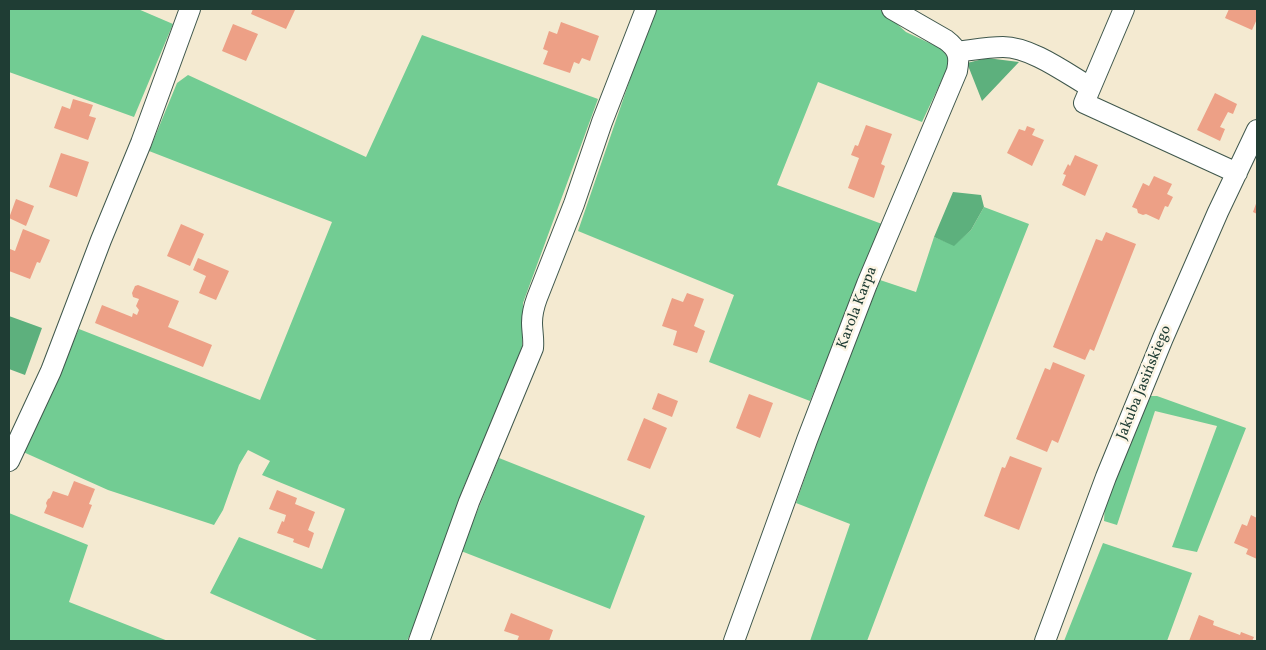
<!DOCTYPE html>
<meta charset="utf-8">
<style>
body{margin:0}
#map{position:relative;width:1266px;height:650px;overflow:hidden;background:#f4ead1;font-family:Vollkorn,serif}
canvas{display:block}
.frame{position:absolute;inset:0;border:10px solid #1f3d34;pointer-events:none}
</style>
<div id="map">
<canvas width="1266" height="650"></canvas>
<div class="frame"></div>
</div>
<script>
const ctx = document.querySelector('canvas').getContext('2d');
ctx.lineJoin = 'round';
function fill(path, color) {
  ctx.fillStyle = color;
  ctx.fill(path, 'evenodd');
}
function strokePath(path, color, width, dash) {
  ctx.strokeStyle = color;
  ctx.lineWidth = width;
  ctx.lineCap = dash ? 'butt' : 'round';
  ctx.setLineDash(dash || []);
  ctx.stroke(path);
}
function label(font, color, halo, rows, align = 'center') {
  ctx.font = font + ' Vollkorn,serif';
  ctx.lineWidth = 5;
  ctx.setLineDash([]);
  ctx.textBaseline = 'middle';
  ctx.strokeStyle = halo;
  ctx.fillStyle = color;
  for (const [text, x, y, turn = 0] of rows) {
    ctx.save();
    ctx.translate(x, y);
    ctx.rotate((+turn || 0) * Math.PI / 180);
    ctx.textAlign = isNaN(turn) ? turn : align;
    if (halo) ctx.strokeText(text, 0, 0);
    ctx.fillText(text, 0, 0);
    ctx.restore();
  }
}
const green = new Path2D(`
 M9 9H138L173 24 134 117 9 72Z
 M655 9H880L906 32 942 49 950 61 946 71 922 122 818 82 777 185 882 224 810 401 709 362 734 295 578 231 637 59Z
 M422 35 598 99 523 303 522 347 508 385 464 486 415 623 407 641H319L210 593 239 537 322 569 345 509 262 475 270 461 248 450 239 465 223 510 214 525 108 490 21 451 39 416 79 329 260 400 332 222 149 151 177 83 188 75 366 157Z
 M984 207 1029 224 928 480 867 641H810L850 524 796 503 830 406 880 280 916 292 934 237 954 245 971 230Z
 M1146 396H1157L1246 428 1197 552 1172 547 1217 426 1155 411 1117 525 1104 521 1105 502Z
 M499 458 645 516 610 609 461 551Z
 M9 513 88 545 69 602 168 641H9Z
 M1103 543 1192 573 1167 641H1064Z`);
const forest = new Path2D(`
 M987 58 1019 62 982 101 967 63Z
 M953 192 981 195 984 207 971 230 954 246 934 237Z
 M9 316 42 328 25 375 9 369Z`);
const building = new Path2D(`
 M253 9H293L295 10 286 29 251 14Z
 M1229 9H1257V19L1252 30 1225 18Z
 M561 22 599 36 590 61 582 58 579 64 574 62 570 73 543 64 548 51 543 49 549 31 557 34Z
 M233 24 258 34 246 61 222 51Z
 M1215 93 1237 104 1233 114 1228 112 1220 127 1225 129 1220 141 1197 130Z
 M73 99 93 105 89 116 96 118 88 140 54 128 62 106 70 109Z
 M866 125 892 134 881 164 885 166 874 198 848 188 859 158 851 155 855 145 858 146Z
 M1027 126 1035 129 1032 135 1044 140 1032 166 1007 153 1019 129 1025 131Z
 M61 153 89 162 77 197 49 187Z
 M1075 155 1098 165 1085 196 1062 185 1066 175 1063 174 1068 164 1070 166Z
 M1154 176 1172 184 1167 194 1173 197 1168 207 1165 206 1159 220 1146 214 1143 215 1138 213 1137 209 1132 207 1143 183 1149 186Z
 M16 199 34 206 26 226 9 218Z
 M1257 201V214L1253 212Z
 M181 224 204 234 190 266 167 256Z
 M23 229 50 240 40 263 37 262 30 279 9 271V253L10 249 15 251Z
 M1106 232 1136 244 1094 351 1090 349 1085 360 1053 347 1096 239 1102 241Z
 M198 258 229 271 216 300 199 293 206 276 193 270Z
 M138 285 179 301 168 327 212 345 203 367 95 323 102 305 132 317 133 313 137 315 139 310 136 306 139 299 133 297 132 293 135 286Z
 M687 293 704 299 694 326 705 331 697 353 673 345 677 331 662 326 672 298 683 302Z
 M1053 362 1085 375 1058 443 1052 440 1047 452 1016 439 1045 368 1050 370Z
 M658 393 678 401 672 417 652 409Z
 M749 394 773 403 760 438 736 428Z
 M644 418 667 428 650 469 627 460Z
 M1010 456 1042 468 1019 530 984 516 1002 467 1005 468Z
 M74 481 95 489 89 504 92 505 83 528 44 513 47 506 46 503 48 499 50 498 53 491 68 496Z
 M277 490 297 498 295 504 315 512 308 530 314 533 309 548 293 542 294 539 277 533 282 521 284 522 286 515 269 509Z
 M1251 515 1257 518V559L1246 554 1248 549 1234 543 1242 524 1247 526Z
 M511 613 553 630 549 641H517L519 636 504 631Z
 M1199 615 1214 621 1213 625 1240 635 1241 632 1254 637 1252 641H1189Z`);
const minor = new Path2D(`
 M1124 9 1084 103 1237 173
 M957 52C973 50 988 47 1003 47 1031 47 1066 73 1090 87
 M9 461 51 371 101 240 141 143 190 9
 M419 641 469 502 533 348C534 339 532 331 532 323 532 314 534 306 537 298L574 204 602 122 646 9
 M734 641 807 440 867 284 957 71C960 56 958 49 946 40L892 9
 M1045 641 1106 477 1163 338 1218 212 1257 130`);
const streetNames = [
 ["Karola Karpa",858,308,-69],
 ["Jakuba Jasińskiego",1145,383,-68]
];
fill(green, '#72cc93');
fill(forest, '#5db07d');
fill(building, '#eda086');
strokePath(minor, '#3f574c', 22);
strokePath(minor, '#fff', 20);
label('15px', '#1f3d34', '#fcf5e5', streetNames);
</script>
